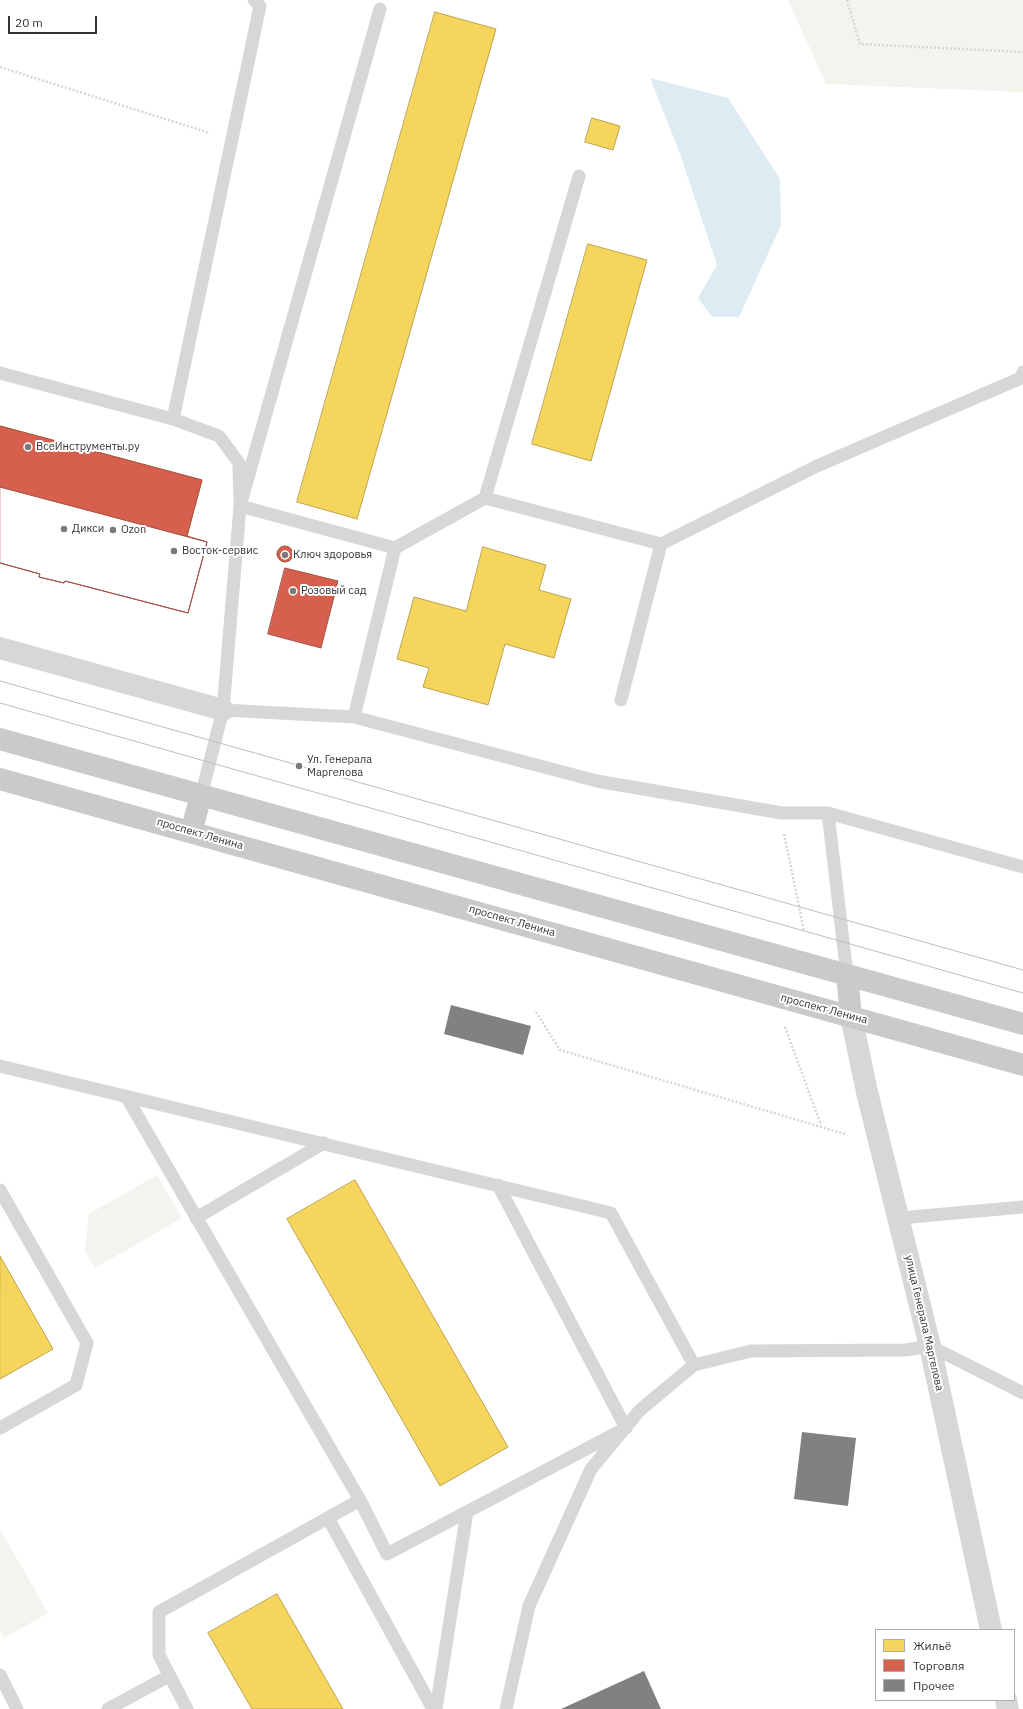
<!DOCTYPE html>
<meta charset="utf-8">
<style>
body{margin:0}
#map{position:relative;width:1023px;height:1709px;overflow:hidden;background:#fff;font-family:"IBM Plex Sans",sans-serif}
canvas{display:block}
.legend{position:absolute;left:875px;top:1629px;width:140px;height:72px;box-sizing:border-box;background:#fff;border:1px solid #adadad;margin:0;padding:5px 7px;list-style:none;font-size:12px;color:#333}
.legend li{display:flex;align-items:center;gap:8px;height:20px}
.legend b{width:20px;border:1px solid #adadad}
.scale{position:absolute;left:8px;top:16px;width:89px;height:18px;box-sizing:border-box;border:2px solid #333;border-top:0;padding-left:5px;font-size:12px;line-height:14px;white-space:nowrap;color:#333;-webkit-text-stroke:3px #fff;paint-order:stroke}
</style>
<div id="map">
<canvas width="1023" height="1709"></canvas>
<ul class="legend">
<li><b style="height:11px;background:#f6d55c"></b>Жильё</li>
<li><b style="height:11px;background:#d6604d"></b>Торговля</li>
<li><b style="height:11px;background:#818181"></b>Прочее</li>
</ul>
<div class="scale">20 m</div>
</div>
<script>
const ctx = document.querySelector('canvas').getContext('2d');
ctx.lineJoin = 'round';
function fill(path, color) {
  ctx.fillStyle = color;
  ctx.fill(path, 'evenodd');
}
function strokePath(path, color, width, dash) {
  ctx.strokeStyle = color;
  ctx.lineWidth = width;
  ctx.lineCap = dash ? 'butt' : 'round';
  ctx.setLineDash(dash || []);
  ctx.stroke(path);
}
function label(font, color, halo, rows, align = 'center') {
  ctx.font = font + ' "IBM Plex Sans",sans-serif';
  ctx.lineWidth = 4;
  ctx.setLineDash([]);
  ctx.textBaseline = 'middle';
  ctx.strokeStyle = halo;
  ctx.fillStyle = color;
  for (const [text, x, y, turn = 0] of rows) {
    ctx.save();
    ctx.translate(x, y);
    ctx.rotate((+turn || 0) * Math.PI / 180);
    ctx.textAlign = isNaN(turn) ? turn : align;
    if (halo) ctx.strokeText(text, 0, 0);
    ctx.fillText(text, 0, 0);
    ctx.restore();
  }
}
const green = new Path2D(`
 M788 0H1023V92L826 84Z
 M157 1175 182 1218 95 1268 85 1250 89 1214Z
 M1 1531 48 1613 4 1638 0 1631V1532Z`);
const water = new Path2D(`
 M650 78 728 98 780 179 781 225 739 317H712L698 298 717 265 679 151Z`);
const homes = new Path2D(`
 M435 12 496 29 357 519 297 502Z
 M592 118 620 126 613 150 585 142Z
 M588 244 647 260 591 461 532 444Z
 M0 426 202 480 187 536 0 487Z
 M483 547 546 565 539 590 571 599 554 658 505 644 488 705 423 687 429 668 397 659 414 597 466 611Z
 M355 1180 508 1447 440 1486 287 1219Z
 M0 1256 53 1349 0 1379Z
 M277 1594 343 1709H252L208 1633Z`);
const shops = new Path2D(`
 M0 426 202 480 187 536 207 542 188 613 65 581 64 583 39 577 40 574 0 563Z
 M0 487 207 542 188 613 65 581 64 583 39 577 40 574 0 563Z
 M277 554a8 8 0 1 1 16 0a8 8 0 1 1-16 0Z
 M285 568 338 581 321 648 268 634Z`);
const building = new Path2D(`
 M451 1005 531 1026 523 1055 444 1034Z
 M802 1432 856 1438 848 1506 794 1499Z
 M644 1671 661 1709H561Z`);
const path = new Path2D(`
 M847 0 860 44 1023 52
 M0 67 210 133
 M784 834 804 931
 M536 1012 560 1050 845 1134
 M785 1027 821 1125`);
const service = new Path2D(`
 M380 9 240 506 395 548
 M0 373 173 419
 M485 498 579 176
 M661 544 817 466 1021 378 1023 372
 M223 710 354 717 597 781 782 813H828L1023 867
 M354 717 395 548 485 498 661 544 621 700
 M201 796 223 710 240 506 239 463 219 436 173 419 260 6 254 0
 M828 813 847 975
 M0 1066 611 1213 694 1365
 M126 1096 360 1500 159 1612V1655L187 1709
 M0 1190 87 1343 76 1385 0 1428
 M196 1218 324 1143
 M900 1218 1023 1207
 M360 1500 387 1554 626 1428 498 1185
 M328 1518 433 1709
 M0 1675 17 1709
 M108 1709 169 1676
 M436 1709 467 1512
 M506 1709 529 1606 591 1469 640 1410 694 1365 751 1351 906 1350 930 1346 1023 1393`);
const minor = new Path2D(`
 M0 648 223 710
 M851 1016 867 1092 930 1346 991 1630
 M1006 1700 1008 1709`);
const primary = new Path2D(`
 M0 739 1023 1024
 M0 779 1023 1065
 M191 832 201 796
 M847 975 851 1016`);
const tram = new Path2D(`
 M0 681 1023 970
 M0 703 1023 993`);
const markers = [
 [28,447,4,"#7a7a7a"],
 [64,529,4,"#7a7a7a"],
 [113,530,4,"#7a7a7a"],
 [174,551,4,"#7a7a7a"],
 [285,555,4,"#7a7a7a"],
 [293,591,4,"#7a7a7a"],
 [299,766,4,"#7a7a7a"]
];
const poiNames = [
 ["ВсеИнструменты.ру",36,447],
 ["Дикси",72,529],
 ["Ozon",121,530],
 ["Восток-сервис",182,551],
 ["Ключ здоровья",293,555],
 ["Розовый сад",301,591],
 ["Ул. Генерала",307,760],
 ["Маргелова",307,773]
];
const streetNames = [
 ["проспект Ленина",200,834,16],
 ["проспект Ленина",512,921,16],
 ["проспект Ленина",824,1009,15],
 ["улица Генерала Маргелова",924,1323,77]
];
fill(green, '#f1f5ed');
fill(water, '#ddebf3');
fill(homes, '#f6d55c');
strokePath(homes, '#bca450', 1);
fill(shops, '#d6604d');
strokePath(shops, '#a55245', 1);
fill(building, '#818181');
strokePath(path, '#d6d6d6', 2.5, [2, 2]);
strokePath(service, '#d7d7d7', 13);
strokePath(minor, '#d7d7d7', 22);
strokePath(primary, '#cacaca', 22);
strokePath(tram, '#bebebe', 1);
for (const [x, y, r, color] of markers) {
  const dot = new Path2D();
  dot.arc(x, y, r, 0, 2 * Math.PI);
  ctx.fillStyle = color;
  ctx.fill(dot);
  strokePath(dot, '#fff', 1.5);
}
label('11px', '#333', '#fff', poiNames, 'left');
label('11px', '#333', '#fff', streetNames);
</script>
